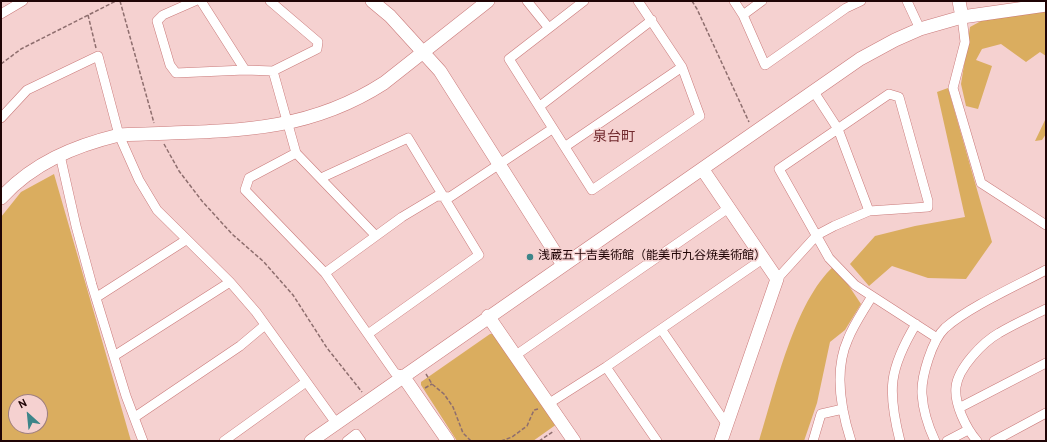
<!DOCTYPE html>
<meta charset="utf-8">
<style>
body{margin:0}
#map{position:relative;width:1047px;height:442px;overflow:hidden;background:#f5d1d0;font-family:Overpass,sans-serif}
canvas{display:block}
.frame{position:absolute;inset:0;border:2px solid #1f0405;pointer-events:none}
.north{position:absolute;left:8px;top:394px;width:40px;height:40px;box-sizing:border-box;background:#f5d1d0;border:1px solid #9f7f7f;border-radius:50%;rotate:333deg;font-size:11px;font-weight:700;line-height:16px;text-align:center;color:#1f0405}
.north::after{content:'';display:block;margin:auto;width:14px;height:18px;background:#3d8589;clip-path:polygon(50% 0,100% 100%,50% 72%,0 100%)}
</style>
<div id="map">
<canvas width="1047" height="442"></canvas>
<div class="frame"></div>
<div class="north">N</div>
</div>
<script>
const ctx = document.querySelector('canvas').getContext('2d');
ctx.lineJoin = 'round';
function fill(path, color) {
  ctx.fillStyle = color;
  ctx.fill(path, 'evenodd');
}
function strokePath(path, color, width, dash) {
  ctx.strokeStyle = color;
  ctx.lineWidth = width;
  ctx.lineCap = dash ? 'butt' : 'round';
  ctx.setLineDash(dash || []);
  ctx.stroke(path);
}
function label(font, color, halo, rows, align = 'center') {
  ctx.font = font + ' Overpass,"Noto Sans JP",sans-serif';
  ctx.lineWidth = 3;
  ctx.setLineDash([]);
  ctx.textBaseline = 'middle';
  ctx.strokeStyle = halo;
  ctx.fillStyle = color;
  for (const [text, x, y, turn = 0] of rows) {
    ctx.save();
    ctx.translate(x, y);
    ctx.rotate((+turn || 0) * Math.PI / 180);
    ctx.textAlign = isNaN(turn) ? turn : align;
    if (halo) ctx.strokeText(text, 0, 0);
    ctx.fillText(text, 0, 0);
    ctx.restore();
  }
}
const green = new Path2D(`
 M1046 11V56L1040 52 1026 62 1001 44 982 49 976 60 992 66 978 109 966 106 961 84 970 27 981 21Z
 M948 88 992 242 966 279 928 278 892 266 869 286 850 264 875 236 915 226 965 217 937 92Z
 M1046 118V134L1042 140 1035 141Z
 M54 174 131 441H1V217L21 192ZM16 402H40V426H16Z
 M834 266 837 268 861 304 845 330 830 342 817 403 804 441H759C775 390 794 302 834 266Z
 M490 334H494L557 424 533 441H457L421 385V382Z`);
const path = new Path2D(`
 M120 1 154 123
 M692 1 697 9 749 122
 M88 15 96 48
 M1 64 21 49 116 1
 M164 144 179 171 202 201 232 234 264 262 293 295 327 348 362 392
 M426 374 432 384 444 394 453 407 463 433 471 441
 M425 388 432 384
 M501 441 512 437 527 426 534 410 538 409
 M539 441 554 431`);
const street = new Path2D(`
 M195 1 163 15 157 21 170 65 176 73 245 70
 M201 1 245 70 273 71 296 153 376 236
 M270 1 318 42 317 49 273 71
 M527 1 548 27
 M584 1 509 59 592 190 700 116 682 67 638 1
 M734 1 743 15 765 65 846 8 861 1
 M907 1 920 29
 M1 14 23 1
 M743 15 762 1
 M962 17 965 42 953 88 981 183 1046 225
 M814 92 838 129 869 211
 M540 106 652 20
 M1 118 27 90 98 56 119 135 139 180 157 210 230 282 256 312 336 423
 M566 146 682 67
 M296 153 249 178 245 190 325 273
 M60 155 76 226 92 285 126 396 143 441
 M321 178 408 138 479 255 368 334
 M777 279 817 235 834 226 869 211 928 207V201L899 97 889 94 779 169 829 258 855 285 872 296
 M97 297 186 240
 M661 329 727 425
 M516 355 730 207
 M114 356 230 282
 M606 367 657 441
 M403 376 395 373 325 273 402 217 437 196 450 197 552 129
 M548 404 606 367 764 258
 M959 408 1046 363
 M135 417 240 346 265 325
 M224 441 306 382
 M347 441 356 434 361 441
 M813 441 821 414 843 409
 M851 441C841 410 834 370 848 339 854 324 864 310 872 296L937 338
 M900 441C887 390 889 369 916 324
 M935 441C928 426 923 410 922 394 921 377 932 340 945 328 969 307 1016 286 1046 270
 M947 441 968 430
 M977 441C966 428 954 404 956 387 958 368 983 342 999 333 1014 324 1030 317 1046 309
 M994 441 1046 413`);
const secondary = new Path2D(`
 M372 1 390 16 440 71 563 265
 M959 1 962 17 1046 5
 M703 170 777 279 721 441
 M1 198C33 163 74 146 119 135 216 130 299 138 384 83L488 1
 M488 316 574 441
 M403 376 448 441
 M311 441 860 59 895 40 920 29 962 17`);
const markers = [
 [530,257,4,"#3d8589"]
];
const poiNames = [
 ["浅蔵五十吉美術館（能美市九谷焼美術館）",538,257]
];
const quarterNames = [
 ["泉台町",614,138]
];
fill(green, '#daad5f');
strokePath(street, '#c97979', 10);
strokePath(secondary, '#c97979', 14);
strokePath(path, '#8e6e6e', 1.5, [4, 2]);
strokePath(street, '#fff', 9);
strokePath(secondary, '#fff', 13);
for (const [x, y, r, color] of markers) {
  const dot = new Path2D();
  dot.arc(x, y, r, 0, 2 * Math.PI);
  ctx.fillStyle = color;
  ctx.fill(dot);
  strokePath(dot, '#f5d1d0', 1.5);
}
label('12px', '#1f0405', '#f5d1d0', poiNames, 'left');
label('14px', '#722a2e', '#f5d1d0', quarterNames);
</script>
